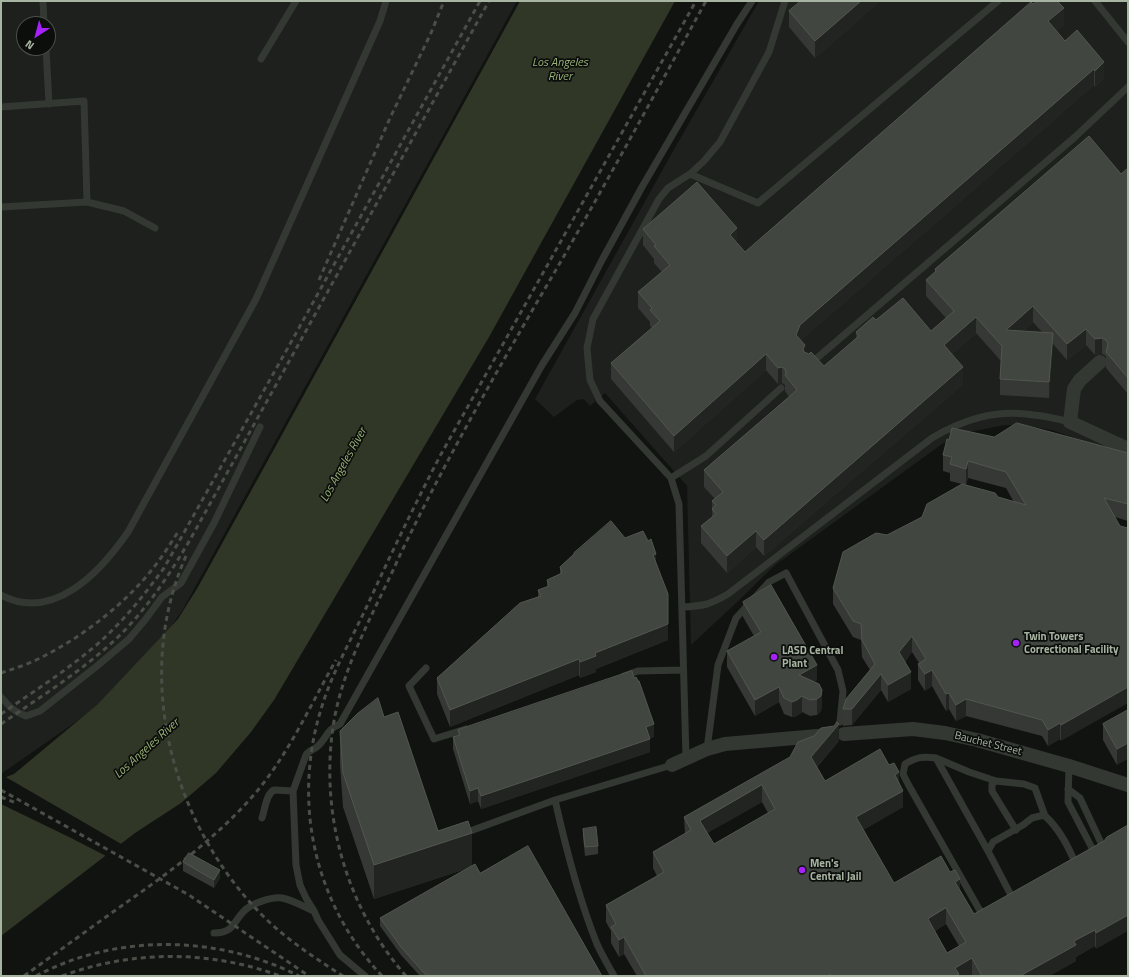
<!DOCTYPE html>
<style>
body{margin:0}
#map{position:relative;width:1129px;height:977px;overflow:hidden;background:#111311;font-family:"Titillium Web",sans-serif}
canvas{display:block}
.frame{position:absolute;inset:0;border:2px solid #a8b4a2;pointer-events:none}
.north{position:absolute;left:16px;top:16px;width:40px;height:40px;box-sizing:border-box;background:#0c0e0c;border:1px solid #4a5048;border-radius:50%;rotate:216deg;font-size:11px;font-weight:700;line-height:16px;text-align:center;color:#a8b4a2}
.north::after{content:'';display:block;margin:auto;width:14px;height:18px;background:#a721fb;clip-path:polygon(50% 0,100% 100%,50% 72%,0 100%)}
</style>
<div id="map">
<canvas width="1129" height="977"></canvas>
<div class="frame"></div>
<div class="north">N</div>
</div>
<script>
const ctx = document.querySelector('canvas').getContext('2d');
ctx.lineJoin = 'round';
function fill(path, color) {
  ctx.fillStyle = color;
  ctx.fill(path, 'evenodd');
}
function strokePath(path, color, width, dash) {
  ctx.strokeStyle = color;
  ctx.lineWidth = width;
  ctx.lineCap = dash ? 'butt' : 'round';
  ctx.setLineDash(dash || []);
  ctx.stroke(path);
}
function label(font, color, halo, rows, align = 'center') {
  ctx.font = font + ' "Titillium Web",sans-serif';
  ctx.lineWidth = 3.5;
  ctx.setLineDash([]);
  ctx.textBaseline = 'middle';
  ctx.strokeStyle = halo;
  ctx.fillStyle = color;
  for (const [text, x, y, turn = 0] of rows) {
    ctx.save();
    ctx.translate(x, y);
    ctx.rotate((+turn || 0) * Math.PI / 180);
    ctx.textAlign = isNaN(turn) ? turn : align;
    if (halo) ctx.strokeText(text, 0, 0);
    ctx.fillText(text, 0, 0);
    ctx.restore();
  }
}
const built = new Path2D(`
 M1 1H517L182 611 152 653 100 703 80 719 1 774ZM24 24H48V48H24Z
 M759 1H1128V457L1052 430 1022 425H1005L964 433 942 444 774 566 734 605 691 645 687 486 605 393 590 406 584 399 577 400 554 417 535 399 672 153Z`);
const water = new Path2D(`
 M520 1H675L489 337 274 700 251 732 216 773 181 803 135 833 1 936V779L14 774 98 704 178 619 198 587 256 482Z`);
const pier = new Path2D(`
 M4 776 123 845 108 857 69 837 1 804V777Z`);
const lane = new Path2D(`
 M43 1 44 24
 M1095 1 1128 42
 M46 48 49 104
 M261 59 296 1
 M1 107 84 101 87 202
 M690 174 758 203 998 1
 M1 207 87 202 124 211 155 228
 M810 364 1075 137 1128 87
 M671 478 706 456 781 388
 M1 595C54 623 101 571 128 532L256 299 380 21 386 1
 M682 607C704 606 709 605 728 594L932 438C964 419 996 409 1034 415 1046 416 1058 419 1070 422
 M426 668 409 686 434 739 466 729
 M624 676 638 671 683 670
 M1 697 10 707 17 712 26 716 40 711 97 666 129 639 145 620 162 597 181 583 214 523 260 427
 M707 749 718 665 736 618 769 582 786 573 838 670 843 691 840 722
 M686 758 679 504 671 478 600 401 590 380 587 348 593 319 659 199 668 188 690 174 704 161 720 142 769 52 785 1
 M936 758 969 772 996 781
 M1068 789 1080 798 1102 845V853L1092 848 1068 802 1069 766
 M555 800C566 849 578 897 597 944 602 955 608 965 614 976
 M262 818C265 809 266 794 274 790L293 791
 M1016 830 992 791V784L996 781 1024 784 1035 788 1045 816
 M462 834 555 800 672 765
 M988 851 936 758C923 756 917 757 905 764L903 774 908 784 979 909 985 915 988 914
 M1014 901 988 851 993 842 1023 825 1032 818 1044 815C1060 829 1069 848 1077 867
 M214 933C234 933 233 922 244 911 251 904 272 896 282 898 293 900 304 907 314 911
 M365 976 340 955 318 920 314 911 306 898 300 885 296 865 293 791 306 755C309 750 314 750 318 746 327 738 326 730 340 724L542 365 575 313 602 260 642 187 737 24 752 1`);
const street = new Path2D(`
 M1100 362 1080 380 1074 389 1070 422 1128 449
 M844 734 913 729 945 733 977 740 1069 766 1128 785
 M672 765 707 749 725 744 829 735`);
const rail = new Path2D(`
 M319 280 390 118 431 33 444 1
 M186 556C132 677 172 825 263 916 287 940 315 958 343 976
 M1 673C16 668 32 663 46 655 86 634 126 603 154 567 163 556 170 544 178 532
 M1 714C30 694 61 674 88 652 118 628 142 598 164 568L290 344 480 1
 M1 724C40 697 82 671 117 638 147 609 170 574 191 538L489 1
 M1 790 189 895 309 976
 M1 797 16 803
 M24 976C59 951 93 926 127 902 174 869 221 834 258 790 290 751 311 704 336 660
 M36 976C117 933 218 935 299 976
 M62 976C132 950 210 950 280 976
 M382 976C313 902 291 799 323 703 334 669 352 638 367 606 390 556 414 506 440 456L696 1
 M406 976C347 909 320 816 333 727 342 666 375 611 400 555 447 457 502 362 557 268 608 180 657 90 706 1`);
const wall = new Path2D(`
 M801 1H880L815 58 789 27V11Z
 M1033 4 1064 24 1056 31 1065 41 1104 78 1095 87 1094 85 801 340 805 352 824 366 856 338V332L876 320 931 331 946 318 926 296V280L935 272V269L1121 174 1128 168V394L1106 368V356L1102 354 1095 355 1086 345 1067 360 1053 344 1049 398 1000 395V379L1001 361 976 333 952 354 963 384 764 556 756 547 727 573 701 543V526L712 517V501L715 499 704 487V470L789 397 785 391V385L782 383 778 384 766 370 674 452 611 379V363L652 328 650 326V322L638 308V292L662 272 654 263V259L643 245V229L737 243 745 252ZM1033 322 1042 332 1023 331Z
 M994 437 1128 453V521L1115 517 1061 741 1060 739 1048 746 1042 736 966 716 956 721 949 709 946 711 932 686 925 691 918 680V664L919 663 912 652 905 662 911 689 888 702 881 690 852 725 843 726V709L870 670 862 657 861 640 853 637 833 604V588L887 535 998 497 1014 502 1006 488 968 478 966 485 950 481V473L943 471V455L949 440Z
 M625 538 656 564 668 640 596 669V672L580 678 579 675 450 727 437 694V678L538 597V590L547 587V580L560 574V567L574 555V553Z
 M743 602 817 680 814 682 822 705 821 711 817 715 810 716 802 712 797 716 792 717 784 714 779 702 755 716 727 667V651L754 636 743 617Z
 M1128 710 1117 765 1103 740V724Z
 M384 717 438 831 472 866 602 976H420L401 955 380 926V918L469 868 374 899 343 807 340 765V731Z
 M458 730 654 737 650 738V752L481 809 478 801 470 804 453 749V737L458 735Z
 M839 741 817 767 825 781 899 783 903 807 863 830 894 883 960 890 974 914 1104 841 1096 949 1095 946 1076 957V961L1049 976H973L972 975 969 976H637L624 954 619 957 611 943V931L606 922V905L657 876 653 868V852L685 834 684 817ZM762 802 768 813 714 844 707 833ZM946 924 959 946 947 953 935 931Z
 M583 829 598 846V854L585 856 583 837Z
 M183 862 220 878 214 888 183 871Z`);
const shadedWall = new Path2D(`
 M861 1H880L815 58V41Z
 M1064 8V24L1048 38V21Z
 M1104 62V78L1095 87V71Z
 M1094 69V85L800 341 796 335 800 325Z
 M737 228V244L730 235Z
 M1033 306V322L1006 346V330Z
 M976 317V333L944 361V345Z
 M1086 329V345L1067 360V344Z
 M1053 333V349L1049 398V382Z
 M1102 338V354L1095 355V339Z
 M805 345V361L803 349Z
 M766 354V370L674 452V436Z
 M782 367V383L778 384V368Z
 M963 367V384L764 556V540Z
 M968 461V478L966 485V469Z
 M756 531V547L727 573V556Z
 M656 554V570L653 555Z
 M668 624V640L596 669V672L580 678V662L595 653Z
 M912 636V652L899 669V652Z
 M579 659V675L450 727V710Z
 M817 665V680L799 690V675Z
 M932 670V686L925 691V674Z
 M911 672V689L888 702V685Z
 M881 674V690L852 725V709Z
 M779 687V702L755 716V700Z
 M1128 687V703L1061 741V725Z
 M822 690V705L821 711 817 715V699Z
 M949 693V709L946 711V694Z
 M802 696V712L797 716 792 717V702Z
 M966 699V716L956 721V705Z
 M1060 723V739L1048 746V730Z
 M654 724V737L646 739V727Z
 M839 724V741L811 773V757Z
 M650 739V752L481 809V796Z
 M1128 743V759L1117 765V749Z
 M899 772V788L895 775Z
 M762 785V802L700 837V821Z
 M478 788V801L470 804V791Z
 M903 791V807L856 834V817Z
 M472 833V867L374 899V865Z
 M220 870V878L214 888V880Z
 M960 879V895L955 882Z
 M946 908V924L928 935V919Z
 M1128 915V931L1096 949V933Z
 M1095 930V946L1076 957V961L1049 976H1020L1074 941Z
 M624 937V954L619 957V940Z
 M972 958V975L969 976H955V968Z`);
const building = new Path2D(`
 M801 1H861L815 41 789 11Z
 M1037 1H1057L1064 8 1048 21 1065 41 1077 30 1104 62 1095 71 1094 69 800 325 796 335 805 345 803 349 804 352 809 354 811 352 824 366 859 336 856 332 873 317 876 320 903 298 931 331 954 311 926 280 936 271 935 269 1089 136 1121 174 1128 168V378L1106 352 1108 344 1106 340 1102 338 1095 339 1086 329 1067 344 1033 306 1006 330 1053 333 1049 382 1000 379 1002 346 976 317 944 345 963 367 764 540 756 531 727 556 701 526 716 514 712 509 716 505 712 501 723 492 704 470 797 390 785 375 786 373 785 369 782 367 778 368 766 354 674 436 611 363 660 321 650 310 652 308 638 292 670 265 654 246 656 245 643 229 697 182 737 228 730 235 745 252 1031 2 1033 4Z
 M1017 423 1128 453V504L1104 498 1120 526 1128 528V687L1061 725 1060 723 1048 730 1042 720 966 699 956 705 949 693 946 694 932 670 925 674 918 664 926 659 912 636 899 652 911 672 888 685 881 674 852 709H843L846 699 875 664 862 640 861 624 853 621 833 588 843 552 876 533 887 535 922 517 927 504 962 484 995 493 998 497 1026 505 1006 472 968 461 966 469 950 464 952 457 943 455 947 439 949 440 952 428 994 437Z
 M611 521 625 538 643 531 648 541 651 539 656 554 653 555 668 594V624L595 653 596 656 580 662 579 659 450 710 437 678 520 603 541 596 538 590 549 586 547 580 562 573 560 567 574 554V553Z
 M771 585 817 665 799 675 819 684 822 690 821 696 817 699 810 700 802 696 797 700 792 702 784 698 779 687 755 700 727 651 761 632 743 602Z
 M632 671 634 678 636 677 638 681H639L654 724 646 727 650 739 481 796 478 788 470 791 453 737 460 735 458 730Z
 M378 698 384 717 398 712 438 831 468 821 472 833 374 865 343 773 340 731 357 714Z
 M1128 710V743L1117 749 1103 724Z
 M837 722 839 724 811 757 825 781 880 749 889 765 894 763 899 772 895 775 903 791 856 817 894 883 941 856 950 872 955 870 960 879 955 882 974 914 1104 841 1107 837 1128 825V915L1096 933 1095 930 1074 941 1076 945 1020 976H982L972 958 955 968 959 974 955 976H832L830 974 827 976H646L624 937 619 940 611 927 616 924 606 905 664 872 653 852 691 830 684 817 790 757 798 742 814 736 821 728 834 726ZM762 785 775 809 714 844 700 821ZM946 908 966 942 947 953 928 919Z
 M596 827 598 846 585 847 583 829Z
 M528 846 602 976H428L424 973 401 947 380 918 475 864 480 873Z
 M189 853 220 870 214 880 183 862Z`);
const markers = [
 [1016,643,4,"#a721fb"],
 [774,657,4,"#a721fb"],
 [802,870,4,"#a721fb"]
];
const poiNames = [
 ["Twin Towers",1024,637],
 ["Correctional Facility",1024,650],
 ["LASD Central",782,651],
 ["Plant",782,664],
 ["Men's",810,864],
 ["Central Jail",810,877]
];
const streetNames = [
 ["Bauchet Street",988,744,14]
];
const waterNames = [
 ["Los Angeles",560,63],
 ["River",560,77],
 ["Los Angeles River",344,465,-61],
 ["Los Angeles River",147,749,-42]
];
fill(built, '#1d201d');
fill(water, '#313727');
fill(pier, '#111311');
strokePath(lane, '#333832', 7);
strokePath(street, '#333832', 14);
strokePath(rail, '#494f47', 3, [5, 4]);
fill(wall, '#353834');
fill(shadedWall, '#212421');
fill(building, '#414640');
strokePath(building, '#51574f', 1);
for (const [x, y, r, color] of markers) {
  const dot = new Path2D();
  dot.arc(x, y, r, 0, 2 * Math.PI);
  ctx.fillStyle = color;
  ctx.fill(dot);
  strokePath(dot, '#0c0e0c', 1.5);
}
label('bold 11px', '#a8b4a2', '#0c0e0c', poiNames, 'left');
label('11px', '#a8b4a2', '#0c0e0c', streetNames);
label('italic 12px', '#99b276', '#0c0e0c', waterNames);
</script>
